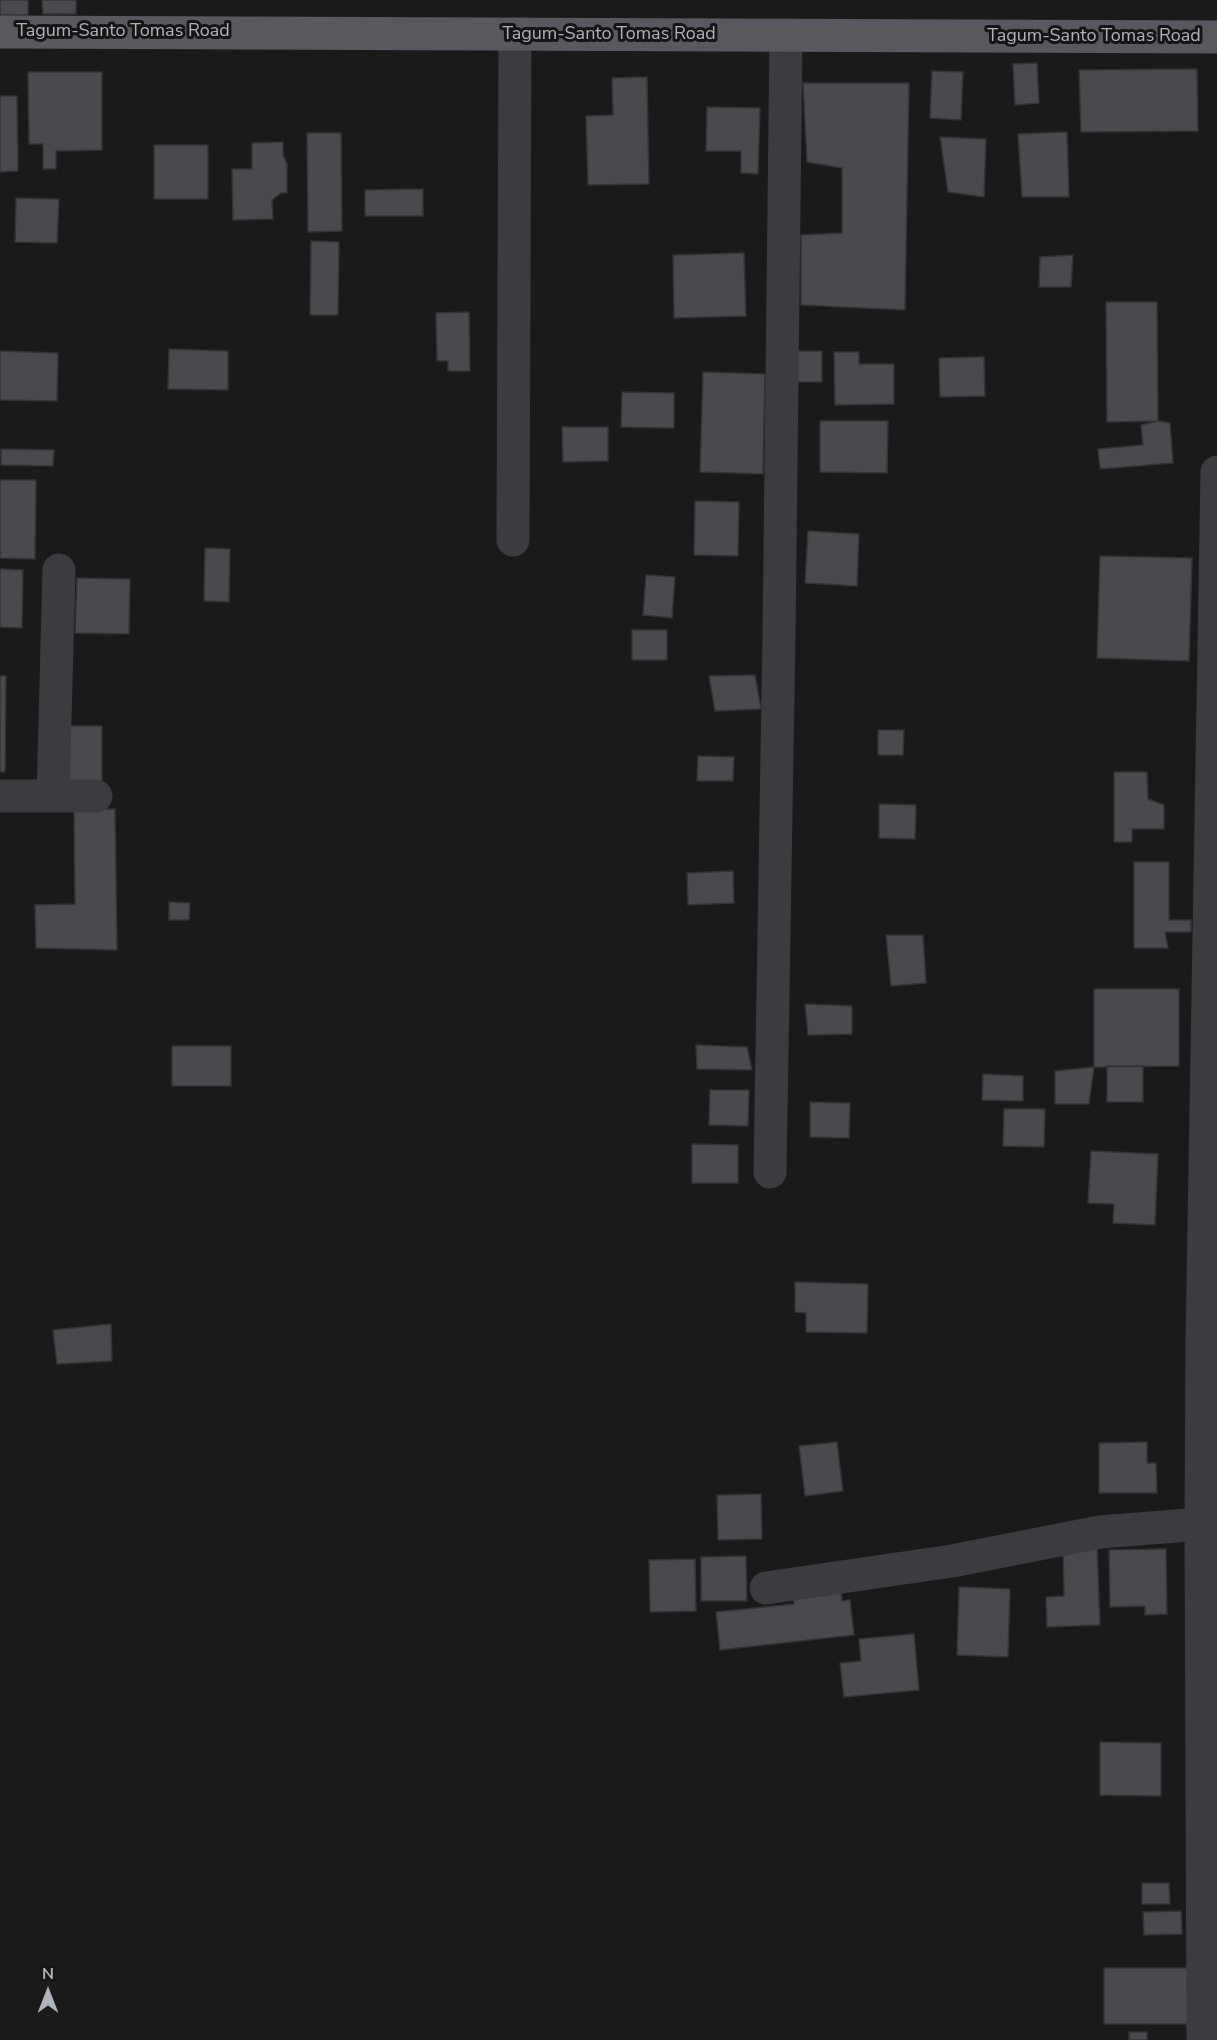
<!DOCTYPE html>
<style>
body{margin:0}
#map{position:relative;width:1217px;height:2040px;overflow:hidden;background:#1a1a1b;font-family:"Nunito Sans",sans-serif}
canvas{display:block}
.north{position:absolute;left:18px;top:1962px;width:60px;height:60px;-webkit-text-stroke:4px #151516;paint-order:stroke;rotate:0deg;font-size:16px;font-weight:700;line-height:24px;text-align:center;color:#aeb2b9}
.north::after{content:'';display:block;margin:auto;width:21px;height:27px;background:#aeb2b9;clip-path:polygon(50% 0,100% 100%,50% 72%,0 100%)}
</style>
<div id="map">
<canvas width="1217" height="2040"></canvas>
<div class="north">N</div>
</div>
<script>
const ctx = document.querySelector('canvas').getContext('2d');
ctx.lineJoin = 'round';
function fill(path, color) {
  ctx.fillStyle = color;
  ctx.fill(path, 'evenodd');
}
function strokePath(path, color, width, dash) {
  ctx.strokeStyle = color;
  ctx.lineWidth = width;
  ctx.lineCap = dash ? 'butt' : 'round';
  ctx.setLineDash(dash || []);
  ctx.stroke(path);
}
function label(font, color, halo, rows, align = 'center') {
  ctx.font = font + ' "Nunito Sans",sans-serif';
  ctx.lineWidth = 6;
  ctx.setLineDash([]);
  ctx.textBaseline = 'middle';
  ctx.strokeStyle = halo;
  ctx.fillStyle = color;
  for (const [text, x, y, turn = 0] of rows) {
    ctx.save();
    ctx.translate(x, y);
    ctx.rotate((+turn || 0) * Math.PI / 180);
    ctx.textAlign = isNaN(turn) ? turn : align;
    if (halo) ctx.strokeText(text, 0, 0);
    ctx.fillText(text, 0, 0);
    ctx.restore();
  }
}
const building = new Path2D(`
 M0 0H28V15H0Z
 M42 0H76V14H43Z
 M1037 63 1039 103 1015 105 1013 64Z
 M1197 69 1198 131 1081 132 1079 70Z
 M932 71 963 72 961 120 930 118Z
 M28 72H102V150L56 151V169H43V144H29Z
 M647 77 649 184 588 185 586 116 613 115 612 78Z
 M803 83H909L905 310 801 305V235L842 233V168L807 162Z
 M0 96H17L18 171 0 172Z
 M707 107 760 108 758 174 741 173V151H706Z
 M1067 132 1069 197H1022L1018 134Z
 M307 133H341L342 231 308 232Z
 M940 137 986 139 984 197 948 192Z
 M283 142V155L287 164V193H281L272 200 273 219 233 220 232 169H252V143Z
 M154 145H208V199H154Z
 M423 189V216H365V190Z
 M16 198 59 199 57 243 15 242Z
 M311 241 339 242 338 315H310Z
 M744 253 746 316 674 318 673 255Z
 M1073 255 1071 287H1039L1040 257Z
 M1106 302H1157L1158 421 1107 422Z
 M469 312 470 371H448V361H437L436 313Z
 M169 349 228 351V390L168 389Z
 M0 351 58 353 57 401 0 400Z
 M795 351H822V382H795Z
 M834 352H859V364H894V404L835 405Z
 M984 357 985 396 940 397 939 358Z
 M703 372 765 374 763 474 700 472Z
 M622 392 674 393V428L621 427Z
 M820 421H888L887 473 820 472Z
 M1158 421 1170 423 1173 463 1100 469 1098 449 1143 445 1141 425Z
 M562 427H608V461L563 462Z
 M1 449 54 450 53 466 1 465Z
 M0 480H36L35 559 0 558Z
 M695 501 739 502 738 556 694 555Z
 M808 531 859 534 857 586 805 583Z
 M205 548 230 549 229 602 204 601Z
 M1100 556 1192 558 1189 661 1097 658Z
 M0 569 23 570 22 628 0 627Z
 M646 575 675 577 672 618 643 615Z
 M77 578 130 579 129 634 75 633Z
 M632 630H667V660H632Z
 M755 675 761 709 715 711 709 676Z
 M0 676H6L5 772H0Z
 M67 726H102V784L67 783Z
 M878 730H904L903 755H878Z
 M698 756 734 757 733 781H697Z
 M1114 772H1147L1148 799 1164 805V829H1132V842H1114Z
 M879 804 916 805 915 839 879 838Z
 M115 809 117 950 36 948 35 905 75 904 74 810Z
 M1134 862H1169V920H1191V932H1165L1168 948H1134Z
 M733 871 734 903 688 905 687 873Z
 M169 902 190 903 189 920H169Z
 M886 935H923L926 983 891 986Z
 M1094 989H1179V1066L1094 1067Z
 M805 1004 852 1006V1034L808 1035Z
 M696 1045 747 1047 752 1070 697 1069Z
 M172 1046H231V1086H172Z
 M1107 1066H1143V1102H1107Z
 M1094 1067 1089 1104H1055V1071Z
 M983 1074 1023 1076V1101L982 1100Z
 M710 1090H749L748 1126 709 1125Z
 M810 1102 850 1103 849 1138 810 1137Z
 M1004 1109H1045L1044 1147 1003 1146Z
 M692 1144 738 1145V1183H692Z
 M1091 1151 1158 1154 1155 1225 1113 1223 1114 1204 1088 1203Z
 M795 1282 868 1284 867 1333 806 1332V1313L795 1312Z
 M111 1324 112 1361 57 1364 53 1330Z
 M837 1442 843 1491 805 1496 799 1446Z
 M1147 1442V1463H1156L1157 1493H1099V1443Z
 M761 1494 762 1539 718 1540 717 1495Z
 M1097 1547 1100 1625 1047 1627 1046 1597 1064 1596 1063 1548Z
 M1166 1549 1167 1614 1145 1615V1606L1110 1607 1109 1550Z
 M746 1556 747 1601H701V1557Z
 M695 1559 696 1611 650 1612 649 1560Z
 M959 1587 1010 1589 1008 1657 957 1655Z
 M841 1591 842 1601 850 1600 854 1635 720 1650 716 1612 794 1604 793 1595Z
 M914 1634 919 1690 844 1697 840 1663 861 1661 859 1639Z
 M1100 1742 1161 1743V1796L1100 1795Z
 M1142 1883H1169L1170 1904H1142Z
 M1181 1911 1182 1934 1144 1935 1143 1912Z
 M1104 1968H1192V2024H1104Z
 M1129 2032H1147V2040H1129Z`);
const minor = new Path2D(`
 M513 540 515 34
 M0 796H96
 M53 796 59 570
 M770 1172 779 634 786 35
 M766 1588 952 1561 1100 1532 1201 1524
 M1203 2040 1201 1524 1202 1340 1217 472`);
const major = new Path2D(`
 M0 32 1217 37`);
const streetNames = [
 ["Tagum-Santo Tomas Road",123,32],
 ["Tagum-Santo Tomas Road",609,35],
 ["Tagum-Santo Tomas Road",1094,37]
];
fill(building, '#494a4d');
strokePath(building, '#343437', 1.5);
strokePath(minor, '#3b3c40', 33);
strokePath(major, '#57595f', 33);
label('18px', '#aeb2b9', '#151516', streetNames);
</script>
